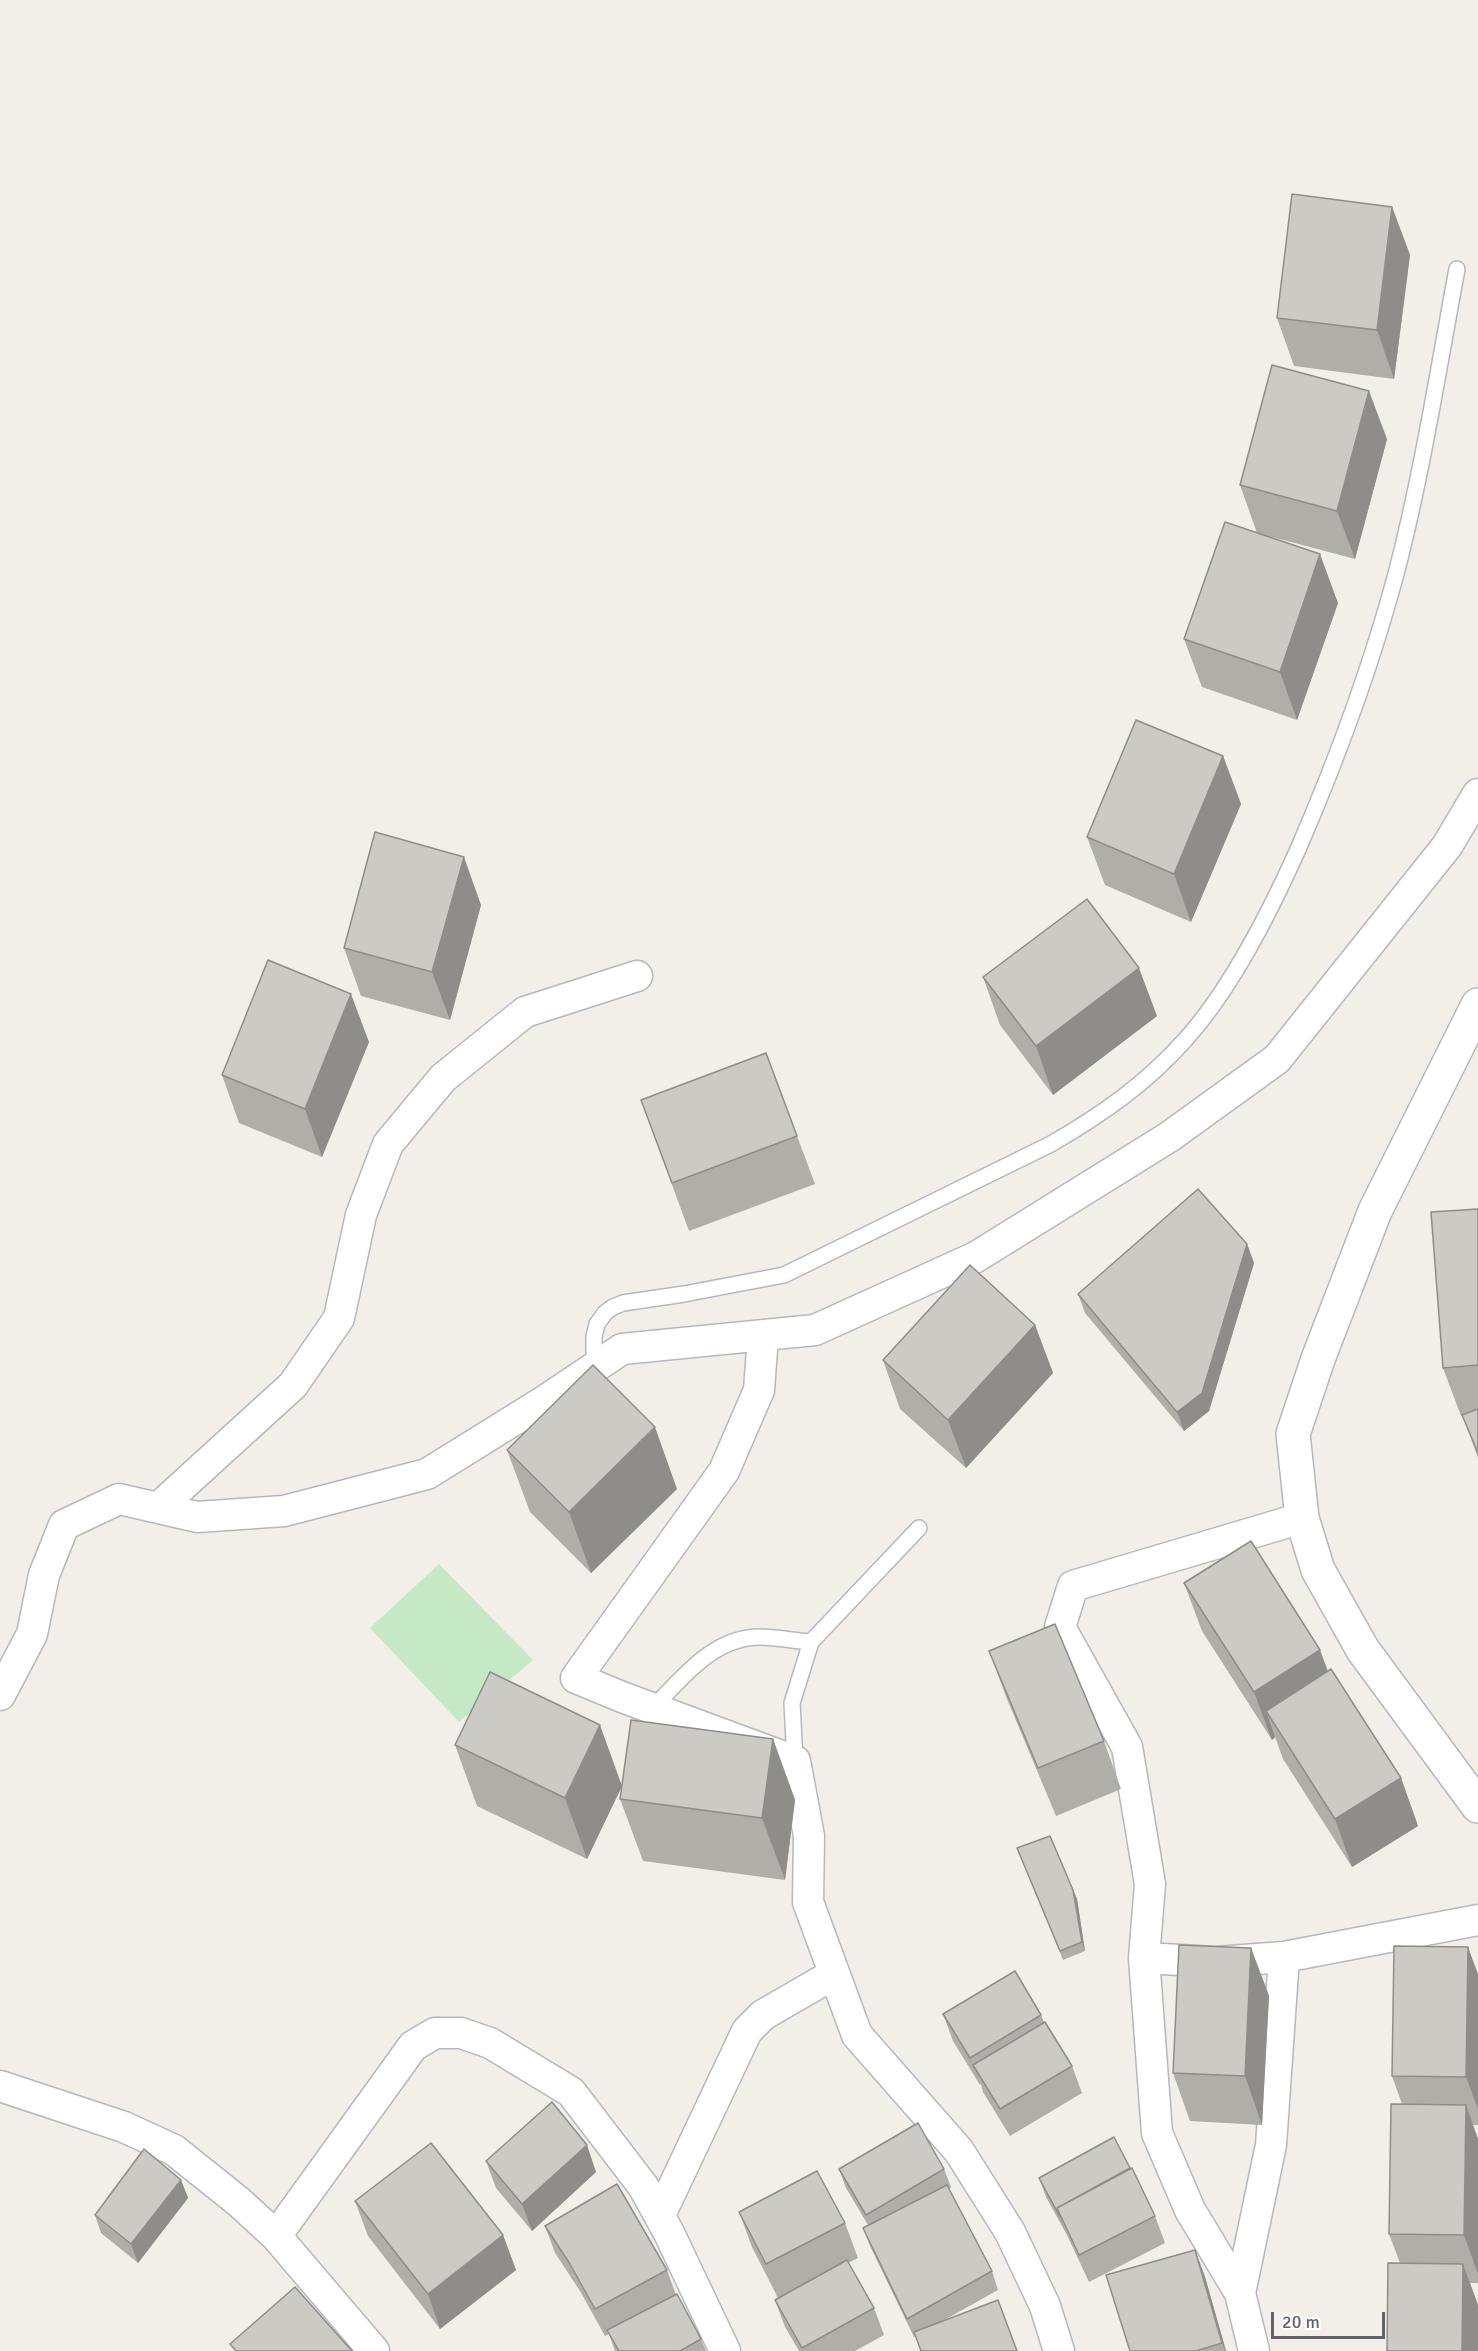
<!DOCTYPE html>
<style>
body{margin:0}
#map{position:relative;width:1478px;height:2351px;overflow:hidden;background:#f1efe8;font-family:Signika,sans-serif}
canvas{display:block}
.scale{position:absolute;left:1271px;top:2312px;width:114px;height:27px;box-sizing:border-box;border:3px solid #5f6368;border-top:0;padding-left:8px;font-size:18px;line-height:21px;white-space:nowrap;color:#5f6368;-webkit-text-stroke:4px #fff;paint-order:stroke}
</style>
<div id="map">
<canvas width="1478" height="2351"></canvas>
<div class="scale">20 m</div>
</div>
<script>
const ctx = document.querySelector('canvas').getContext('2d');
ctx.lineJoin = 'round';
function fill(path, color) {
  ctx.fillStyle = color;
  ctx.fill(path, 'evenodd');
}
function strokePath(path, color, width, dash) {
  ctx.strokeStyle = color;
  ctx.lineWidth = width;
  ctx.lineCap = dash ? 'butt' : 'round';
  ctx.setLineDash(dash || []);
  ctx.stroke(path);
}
const green = new Path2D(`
 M439 1564 533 1660 459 1722 370 1628Z`);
const service = new Path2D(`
 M599 1364 594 1351V1337L597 1324 605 1313 613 1307 623 1303 684 1294 784 1275 1051 1144C1101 1115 1146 1084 1185 1040 1232 988 1270 912 1299 847 1337 759 1371 667 1396 574 1422 474 1438 371 1457 269
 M652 1709C682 1678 713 1637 760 1637 777 1637 794 1641 811 1642
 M795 1761 792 1703 811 1642 919 1528`);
const minor = new Path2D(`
 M763 1336 759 1390 724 1471 576 1678 622 1697 795 1761 809 1836 808 1902 857 2035 959 2151 1010 2232 1045 2306 1059 2351
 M158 1508 293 1385 339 1318 361 1215 388 1144 443 1078 525 1012 637 976
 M0 1695 32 1634 44 1575 64 1525 119 1499 197 1517 284 1511 427 1474 546 1400 622 1349 815 1330 976 1257 1169 1137 1277 1059 1447 846 1478 794
 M1144 1958 1216 1962 1284 1957 1478 1920
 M0 2086 124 2127 174 2150 239 2202 276 2236 374 2351
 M660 2215 747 2031 763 2015 834 1974
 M276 2236 413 2046 435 2033H461L490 2043 571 2092 643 2186 669 2233 725 2351
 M1240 2293 1271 2145 1284 1957
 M1254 2351 1240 2293 1190 2210 1157 2133 1144 1958 1150 1884 1127 1747 1060 1627 1073 1586 1302 1518`);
const tertiary = new Path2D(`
 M1478 1005 1375 1211 1318 1359 1293 1434 1302 1518 1318 1570 1363 1650 1478 1806`);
const wall = new Path2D(`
 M1392 207 1410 255 1394 379 1294 366 1277 318Z
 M1387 439 1355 559 1257 533 1240 485Z
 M1338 603 1297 720 1202 687 1184 639Z
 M1223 756 1241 804 1191 922 1105 885 1087 837Z
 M481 905 450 1020 361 996 344 948Z
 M983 977 1157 1016 1053 1095 1000 1025Z
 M369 1042 322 1157 239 1123 222 1075Z
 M641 1100 797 1136 815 1184 689 1231Z
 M1478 1209V1458L1463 1416H1461L1443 1368Z
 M1247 1244 1254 1263 1209 1411 1184 1431 1085 1313 1078 1294Z
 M1035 1325 1053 1373 966 1468 900 1409 883 1360Z
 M507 1450 677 1489 591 1573 530 1512Z
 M1184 1583 1328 1671 1401 1778 1418 1826 1352 1867 1283 1759 1275 1737 1272 1740 1202 1631Z
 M989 1651 1104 1741 1121 1789 1056 1816 1007 1699Z
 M773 1739 795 1800 785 1880 643 1861 620 1799Z
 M455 1745 622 1786 587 1859 477 1806Z
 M1021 1857 1073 1890 1077 1899 1085 1951 1063 1960Z
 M1251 1948 1269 1996 1262 2125 1190 2121 1173 2073Z
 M1478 1974V2125H1473L1478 2139V2283H1470L1478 2305 1400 2263 1389 2234 1402 2104 1392 2076Z
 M943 2014 1041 2015 1044 2022 1072 2066 1082 2093 1010 2136 983 2092 981 2084 980 2085 953 2041Z
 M486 2161 596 2172 532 2231 496 2188Z
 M1130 2168 1155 2216 1165 2243 1089 2282 1067 2235 1046 2197 1039 2178Z
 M839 2169H944L951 2187 949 2189 992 2271 998 2290 914 2337 870 2246 863 2228 868 2225 846 2188Z
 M181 2180 188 2198 138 2263 101 2233 95 2215Z
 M355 2201 503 2235 516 2270 440 2329 368 2236Z
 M739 2212 845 2223 858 2258 848 2263 874 2308 884 2335 855 2351H799L785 2327 775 2300 778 2298 752 2247Z
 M545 2226 667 2270 676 2295 701 2339 706 2351H615L609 2334 605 2336 580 2291 555 2253Z
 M1195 2250 1205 2277 1226 2351H1130Z`);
const shadedWall = new Path2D(`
 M1392 207 1410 255 1394 379 1377 330Z
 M1369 391 1387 439 1355 559 1337 511Z
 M1320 554 1338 603 1297 720 1280 672Z
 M1223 756 1241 804 1191 922 1174 874Z
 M464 857 481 905 450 1020 432 972Z
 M1139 968 1157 1016 1053 1095 1036 1046Z
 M351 994 369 1042 322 1157 305 1109Z
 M1247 1244 1254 1263 1209 1411 1184 1431 1177 1412Z
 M1035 1325 1053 1373 966 1468 948 1420Z
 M655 1427 677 1489 591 1573 569 1512Z
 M1320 1650 1338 1698 1266 1711 1275 1737 1272 1740 1254 1692Z
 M600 1725 622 1786 587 1859 565 1798Z
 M773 1739 795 1800 785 1880 762 1818Z
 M1401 1778 1418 1826 1352 1867 1335 1819Z
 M1073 1890 1077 1899 1085 1951 1082 1942Z
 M1468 1947 1478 1974V2109L1466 2077Z
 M1251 1948 1269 1996 1262 2125 1245 2076Z
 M1466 2105 1478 2139V2274L1464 2235Z
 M587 2145 596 2172 532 2231 522 2204Z
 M181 2180 188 2198 138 2263 131 2244Z
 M503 2235 516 2270 440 2329 428 2294Z
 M1195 2250 1205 2277 1226 2351H1225L1222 2343Z
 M1463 2264 1478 2305V2351H1462Z`);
const building = new Path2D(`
 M1292 194 1392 207 1377 330 1277 318Z
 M1272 365 1369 391 1337 511 1240 485Z
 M1225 522 1320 554 1280 672 1184 639Z
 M1136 720 1223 756 1174 874 1087 837Z
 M375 832 464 857 432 972 344 948Z
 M1087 899 1139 968 1036 1046 983 977Z
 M268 960 351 994 305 1109 222 1075Z
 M766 1053 797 1136 672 1183 641 1100Z
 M1198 1189 1247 1244 1202 1393 1177 1412 1078 1294Z
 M1478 1209V1365L1443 1368 1431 1212Z
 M970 1265 1035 1325 948 1420 883 1360Z
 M593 1365 655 1427 569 1512 507 1450Z
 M1478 1409V1453L1462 1415Z
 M1251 1541 1320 1650 1254 1692 1184 1583Z
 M1055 1624 1104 1741 1038 1768 989 1651Z
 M1331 1669 1401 1778 1335 1819 1266 1711Z
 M490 1672 600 1725 565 1798 455 1745Z
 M631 1720 773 1739 762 1818 620 1799Z
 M1050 1836 1073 1890 1082 1942 1060 1951 1017 1848Z
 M1179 1945 1251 1948 1245 2076 1173 2073Z
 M1394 1946 1468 1947 1466 2077 1392 2076Z
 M1015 1971 1041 2015 970 2058 943 2014Z
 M1045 2022 1072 2066 1000 2109 973 2065Z
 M552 2102 587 2145 522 2204 486 2161Z
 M1391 2104 1466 2105 1464 2235 1389 2234Z
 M918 2123 944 2169 866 2215 839 2169Z
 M1114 2137 1130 2168 1057 2208 1060 2217 1039 2178Z
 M431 2143 503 2235 428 2294 355 2201Z
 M144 2149 181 2180 131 2244 95 2215Z
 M1132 2168 1155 2216 1079 2255 1057 2208Z
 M817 2171 845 2223 766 2264 739 2212Z
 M617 2184 667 2270 595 2309 570 2264 545 2226Z
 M947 2185 992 2271 907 2319 863 2228Z
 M1195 2250 1222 2343 1196 2351H1130L1106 2275Z
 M847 2260 874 2308 802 2348 775 2300Z
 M1388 2263 1463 2264 1462 2351H1387Z
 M295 2287 352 2351H236L230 2344Z
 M677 2294 701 2339 680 2351H619L607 2330Z
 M998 2300 1017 2351H921L914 2332Z`);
fill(green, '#c5e8c5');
strokePath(service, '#b5b8bc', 18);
strokePath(minor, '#b5b8bc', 33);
strokePath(tertiary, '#b5b8bc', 36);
strokePath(service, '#fff', 15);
strokePath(minor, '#fff', 30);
strokePath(tertiary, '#fff', 33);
fill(wall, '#afaea9');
fill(shadedWall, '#8f8d8a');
fill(building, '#cccac5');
strokePath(building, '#8f8d8a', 1.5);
</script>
